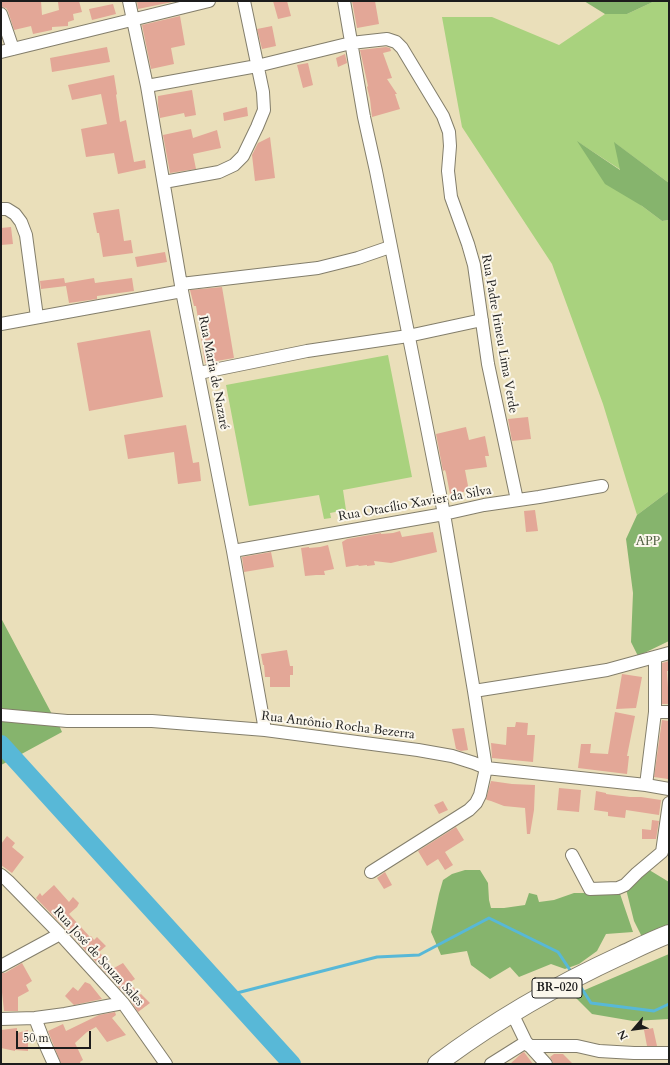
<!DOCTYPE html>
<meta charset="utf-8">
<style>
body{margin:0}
#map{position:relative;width:670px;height:1065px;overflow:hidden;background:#eadfba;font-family:Cardo,serif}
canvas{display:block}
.frame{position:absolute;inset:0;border:2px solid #1c1c1c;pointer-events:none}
.north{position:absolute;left:614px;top:1009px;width:40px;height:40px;-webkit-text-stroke:3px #fbf7ec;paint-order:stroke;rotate:242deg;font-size:11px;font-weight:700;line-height:16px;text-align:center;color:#1c1c1c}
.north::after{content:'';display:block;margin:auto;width:14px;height:18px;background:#1c1c1c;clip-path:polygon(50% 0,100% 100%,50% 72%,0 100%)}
.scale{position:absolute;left:16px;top:1031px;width:75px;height:18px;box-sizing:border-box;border:2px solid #1c1c1c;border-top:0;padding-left:5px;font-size:12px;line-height:14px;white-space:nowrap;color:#1c1c1c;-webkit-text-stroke:3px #fbf7ec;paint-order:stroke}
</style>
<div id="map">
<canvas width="670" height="1065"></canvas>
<div class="frame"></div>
<div class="north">N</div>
<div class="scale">50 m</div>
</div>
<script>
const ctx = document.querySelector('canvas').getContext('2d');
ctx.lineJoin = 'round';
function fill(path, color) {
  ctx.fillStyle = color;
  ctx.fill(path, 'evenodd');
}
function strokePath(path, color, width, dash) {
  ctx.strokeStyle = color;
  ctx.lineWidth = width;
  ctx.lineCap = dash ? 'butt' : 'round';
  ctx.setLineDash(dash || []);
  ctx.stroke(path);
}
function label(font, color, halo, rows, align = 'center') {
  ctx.font = font + ' Cardo,serif';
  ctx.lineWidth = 4;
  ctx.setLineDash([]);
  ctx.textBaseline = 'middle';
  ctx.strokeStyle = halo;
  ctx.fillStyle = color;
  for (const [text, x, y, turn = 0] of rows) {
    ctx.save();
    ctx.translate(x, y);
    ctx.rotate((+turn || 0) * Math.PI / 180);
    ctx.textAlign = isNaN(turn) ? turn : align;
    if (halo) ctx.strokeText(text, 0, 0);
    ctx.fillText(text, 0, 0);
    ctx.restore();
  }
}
const green = new Path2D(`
 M655 1H669V183L615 143 621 170 578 142 642 206 662 221 669 220V491L637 515 603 404 552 264 462 127 442 17H492L559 45 605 14H627Z
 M388 355 412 477 343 490 346 510 330 513 331 518 324 519 319 495 249 506 226 385Z`);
const forest = new Path2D(`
 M584 1H655L627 14H605Z
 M577 141 620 170 614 142 669 183V220L662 221 642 206 605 184Z
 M669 491V641L638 656 631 642 633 593 626 539 637 515Z
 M1 618 54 718 1 713Z
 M1 718 58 723 62 732 16 757 1 739Z
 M1 748 11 760 1 765Z
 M646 868 669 882V927L642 937 634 921 625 885Z
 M465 870H480L488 883 489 900 491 908H504L525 905 529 893 537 895 539 902 554 900 574 893H589L618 888 633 932 606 934 597 951 579 964 565 969 551 964 519 977 510 967 490 979 471 965 467 951 441 955 431 932 439 894 443 880 452 874Z
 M669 954V1019L633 1021 592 1014 573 995Z`);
const stream = new Path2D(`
 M580 986 591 1003 654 1011 669 1004
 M229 995 377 957 419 955 489 918 558 952 570 970`);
const river = new Path2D(`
 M1 744 292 1064`);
const building = new Path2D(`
 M1 1H41L42 15 59 10 58 2 63 1H79L82 12 73 14 74 20 68 22V26L52 27V30L33 34 31 26 14 30 8 11 6 8 1 7Z
 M137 1H177L138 9Z
 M273 1H287L291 16 278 19Z
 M352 1H375L379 24 357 28Z
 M113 4 116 14 92 20 89 9Z
 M180 16 185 45 171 48 174 64 151 69 142 25Z
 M272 26 276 46 262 49 257 29Z
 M107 47 110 62 52 72 50 58Z
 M386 47 390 48 391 51 383 53 392 78 387 79 397 94H395L400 109 372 117 370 99 367 87 368 86 360 50Z
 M345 54 347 63 338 67 336 58Z
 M308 63 313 85 303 88 297 65Z
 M114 75 117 94 116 95 120 122 126 120 134 162 145 160 146 168 118 174 114 153 86 157 81 129 107 124 101 94 72 100 68 85Z
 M192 90 196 115 185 117 184 113 160 118 158 105V96Z
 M247 107 248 116 224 121 223 113Z
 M191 129 193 138 217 130 221 148 193 154 196 169 170 173 163 135Z
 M270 137 275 178 255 181 252 155 258 143Z
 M119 209 124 241 131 240 133 253 103 257 99 233H97L93 213Z
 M11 227 13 244 1 245V228Z
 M165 252 167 262 137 267 135 257Z
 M64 278 65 283 94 278 95 283 132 278 134 291 97 296V299L69 303 66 286 41 289 40 281Z
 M222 287 234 358 205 363 196 306H194L190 290Z
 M150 330 163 397 89 411 77 343Z
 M528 417 531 439 512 441 508 419Z
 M186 425 193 463 199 462 201 481 178 484 174 452 128 459 124 435Z
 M466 427 469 440 485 436 489 456H485L487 467 465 470 469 491 450 494 446 473 445 470 443 471 436 434Z
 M535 510 538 531 526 532 524 511Z
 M400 531 402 537 433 532 437 552 391 563 374 561 375 565 367 566V565L359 566 358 565 346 567 342 542 347 539 381 533V534L393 533Z
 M328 545 334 569 324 571 325 575H316L305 576 301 548 309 547V548L320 547Z
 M271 552 274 567 244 572 242 557Z
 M287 650 290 666H293V675H290V687H270V677H265L264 665H263L261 654Z
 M669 661V671H667L669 704H662V663Z
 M622 674 642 677 636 708 616 709Z
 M615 712 635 716 627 756H629L627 774 578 768 581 744H591L590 753 608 754Z
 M662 720 669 721 668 779 654 777Z
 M516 722 528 723 527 735H535L533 762 492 758 491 743 506 745 507 727H515Z
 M464 728 468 750 461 751 456 749 452 729Z
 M491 781 512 784 535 785 534 810 530 834H527L525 808 504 806 491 801 487 800 486 799Z
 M559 788 581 790 579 812 557 810Z
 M596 791 606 793V794L630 797H641L661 800 659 815 626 810 625 818 608 816V812L594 810Z
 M443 801 448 810 439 814 434 805Z
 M652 820 659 821 656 839H642V829L651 830Z
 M456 827 464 840 445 852 453 865 445 870 438 859 427 866 418 851Z
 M7 836 15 843 12 847 24 857 12 873 1 865V844Z
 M385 872 392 885 384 889 377 878Z
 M54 885 69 902 73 897 79 903 77 907 69 914 90 937 91 936 94 940 97 937 106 946 99 952 114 968 123 963 135 979 129 983 137 991 125 994 66 929 36 898 40 893 42 896Z
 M22 963 32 981 26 985 29 991 18 997V1011H4L1 983V973H5Z
 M85 982 90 984 102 999 74 1005 65 996 73 987 78 991Z
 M141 994 150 1003 138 1012 130 1000Z
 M115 1012 116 1015 112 1018 126 1035 107 1042 96 1027 87 1032 75 1043 83 1060 80 1062 81 1064H61L48 1031 63 1024 66 1031 99 1015Z
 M17 1028V1033L28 1030V1051L15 1050V1051L1 1048V1030Z
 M653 1028 657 1046H647L644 1030Z
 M524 1052 533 1064H510L522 1053Z
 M554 1054H563L573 1064H553V1062L550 1057Z`);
const minor = new Path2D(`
 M129 1 147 86 182 291 233 551 265 730
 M344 1 364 117 376 171 444 514 474 691 486 768 480 795 476 803 469 810 371 872
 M1 14 13 49
 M1 52 209 1
 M147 86 257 66 351 43 387 39 396 42 402 48 443 116 449 132 450 146 448 171 451 197 468 244 474 265 488 364 517 500
 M164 182 219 172 234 165 243 156 257 127 264 110 263 92 244 1
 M1 209H7L15 214 21 222 26 235 37 317
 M181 284 318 268 358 258 390 247
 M1 324 182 291
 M199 373 307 351 408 336 482 320
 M233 551 444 514 484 505 539 497 602 486
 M474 691 607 670 669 653
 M655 712H669
 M1 715 67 721H152L265 730 418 750 452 756 474 763 486 768 646 785 669 789
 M646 785 655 712V657
 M572 855 590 889 618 888 625 885 637 873 662 852 669 803
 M1 875 8 881 60 934 123 1003 166 1064
 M1 966 60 934
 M35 1018 45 1044 54 1064
 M1 1019 35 1018 65 1014 123 1003
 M527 1043 546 1064
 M529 1046H577L599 1051 634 1053H669
 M491 1064 526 1042 512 1013`);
const highway = new Path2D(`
 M437 1064C494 1021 557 985 622 955 637 948 653 940 669 934`);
const shields = [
 [557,988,50]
];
const shieldNames = [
 ["BR-020",557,988]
];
const streetNames = [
 ["Rua Padre Irineu Lima Verde",499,334,80],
 ["Rua Maria de Nazaré",213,373,79],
 ["Rua Otacílio Xavier da Silva",415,504,-10],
 ["Rua Antônio Rocha Bezerra",338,726,7],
 ["Rua José de Souza Sales",98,957,48]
];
const parkNames = [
 ["APP",648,542]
];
fill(green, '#a9d27e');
fill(forest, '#86b46d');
strokePath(stream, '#58b8d7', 3);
strokePath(river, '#58b8d7', 18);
fill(building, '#e3a797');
strokePath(minor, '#837e6b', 14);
strokePath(highway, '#837e6b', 20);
strokePath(minor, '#fff', 12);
strokePath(highway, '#fff', 18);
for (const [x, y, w] of shields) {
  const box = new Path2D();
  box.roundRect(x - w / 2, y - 10, w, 20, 3);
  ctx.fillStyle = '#fbf7ec';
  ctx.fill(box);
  strokePath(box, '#1c1c1c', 1);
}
label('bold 12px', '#1c1c1c', null, shieldNames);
label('13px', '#1c1c1c', '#fbf7ec', streetNames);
label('13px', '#4d5c3e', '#fbf7ec', parkNames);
</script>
